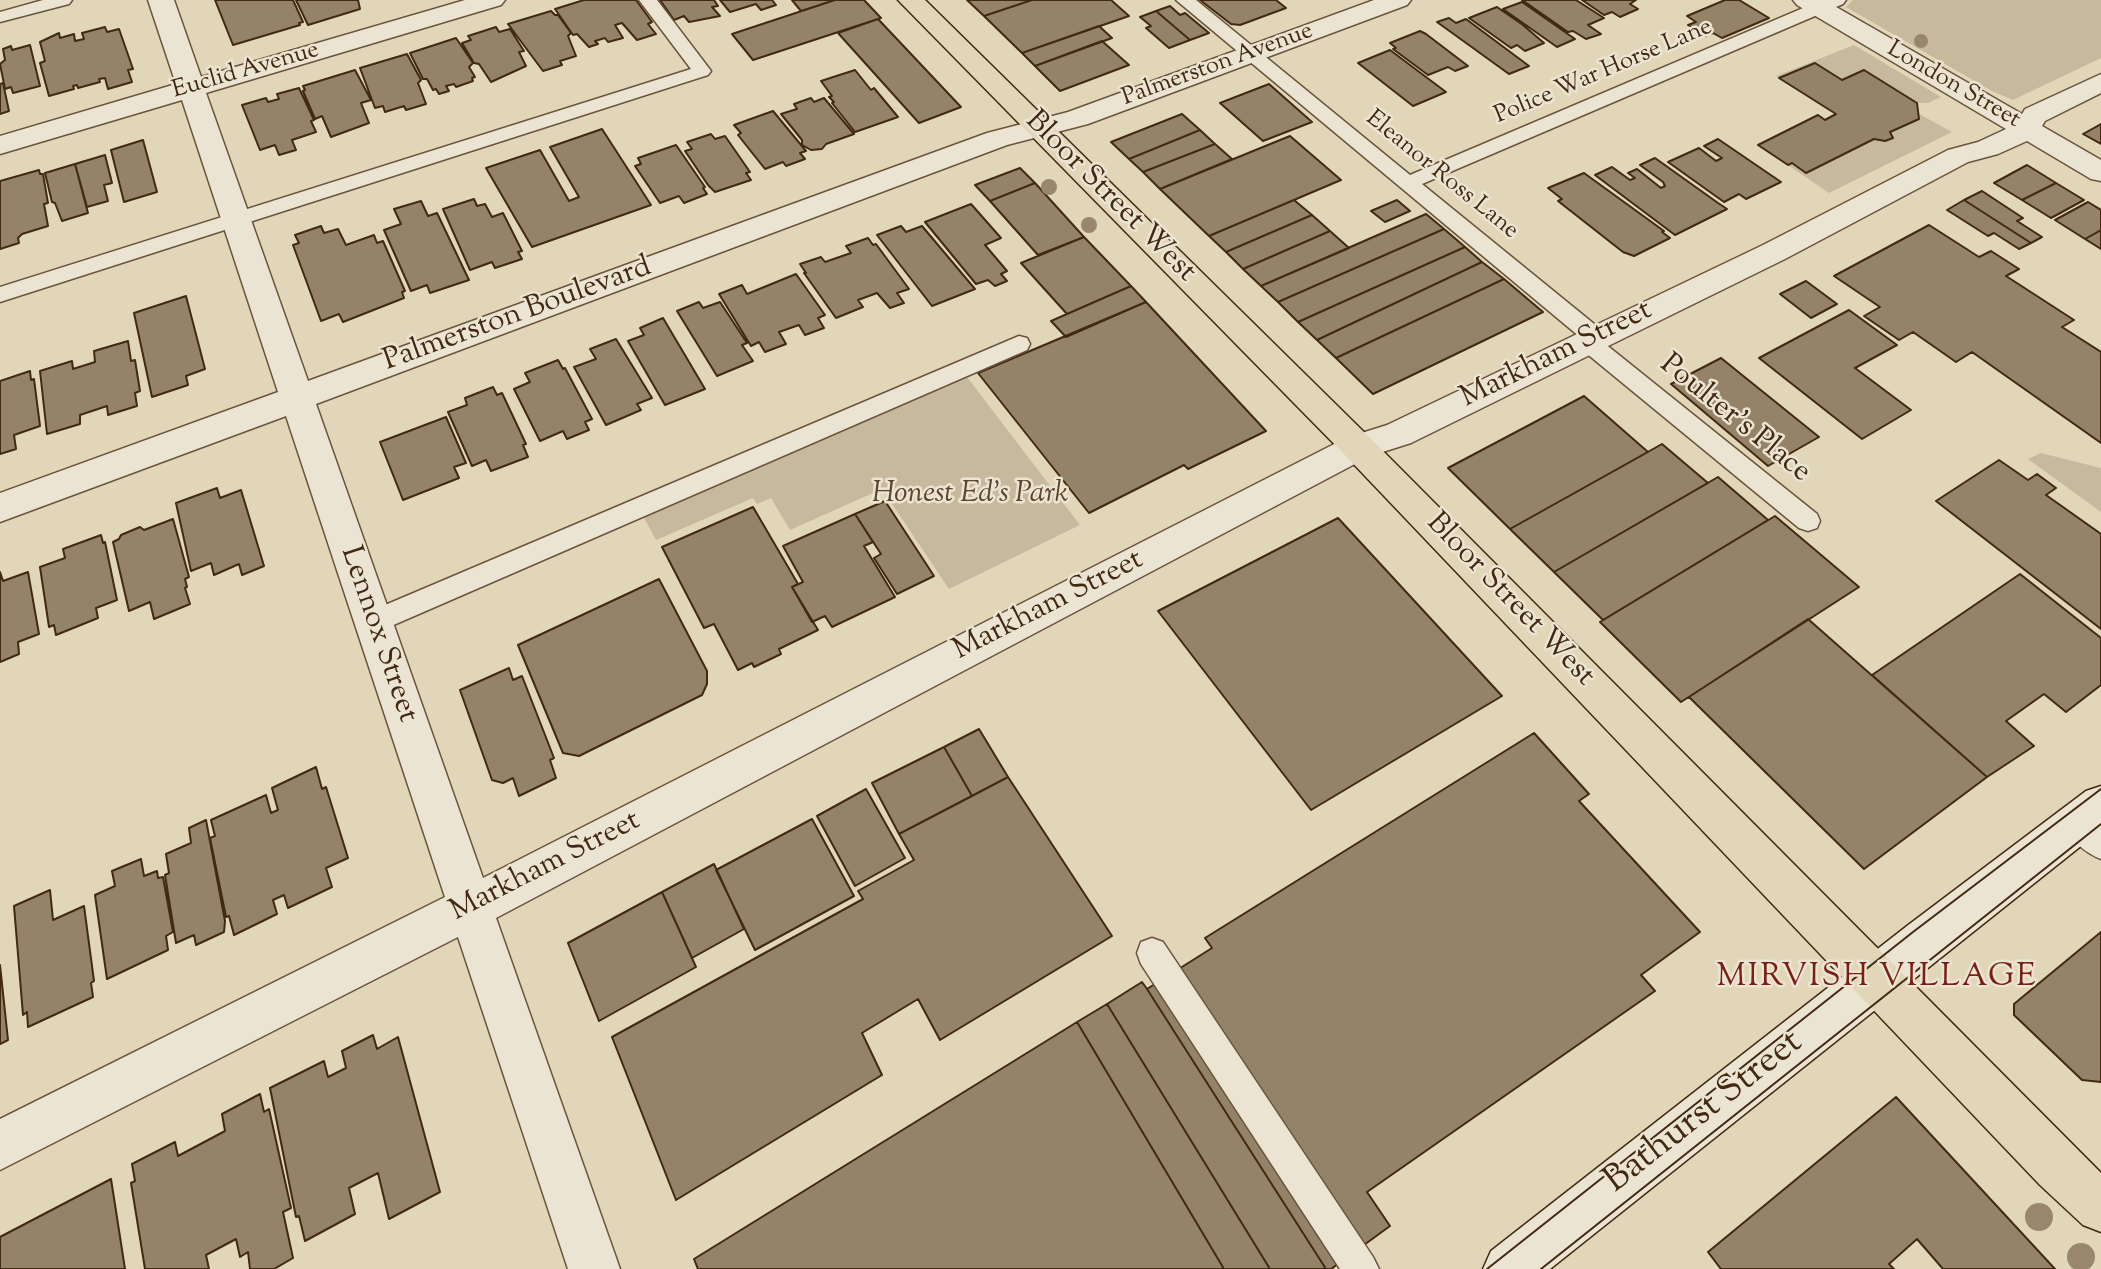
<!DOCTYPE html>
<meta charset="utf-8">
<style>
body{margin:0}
canvas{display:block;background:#e2d6b9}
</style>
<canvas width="2101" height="1269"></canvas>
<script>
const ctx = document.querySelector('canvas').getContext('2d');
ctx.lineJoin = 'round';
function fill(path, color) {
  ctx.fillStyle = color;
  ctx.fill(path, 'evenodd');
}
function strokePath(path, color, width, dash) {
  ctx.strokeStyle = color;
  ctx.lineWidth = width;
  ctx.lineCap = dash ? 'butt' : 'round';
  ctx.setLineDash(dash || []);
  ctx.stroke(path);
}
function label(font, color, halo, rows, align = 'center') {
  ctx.font = font + ' "Sorts Mill Goudy",serif';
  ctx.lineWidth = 5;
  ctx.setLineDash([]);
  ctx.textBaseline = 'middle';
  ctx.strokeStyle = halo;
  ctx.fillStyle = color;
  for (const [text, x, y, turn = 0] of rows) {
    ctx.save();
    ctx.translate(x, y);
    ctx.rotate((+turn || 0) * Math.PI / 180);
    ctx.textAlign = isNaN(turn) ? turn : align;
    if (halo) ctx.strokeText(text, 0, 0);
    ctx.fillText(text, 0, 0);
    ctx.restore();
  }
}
const green = new Path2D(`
 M1853 0H2101V58L2013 100 1992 91 1846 7Z
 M1854 45 1941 97 1928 103H1917L1865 70 1842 80 1815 63 1779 78 1776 76Z
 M1919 114 1952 132 1829 193 1788 165 1792 163 1806 172 1874 139 1885 141 1892 138 1890 132 1919 119Z
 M967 377 1080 525 949 589 882 489 790 530 771 498 757 504 753 498 656 540 643 516Z
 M2041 453 2101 468V512L2028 459Z`);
const building = new Path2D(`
 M215 0H293L303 22 299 23 300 25 233 45Z
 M296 0H358L360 9 308 25Z
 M584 0H636L652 22 648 24 656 34 637 40 622 23 615 25 623 38 608 42 605 38 595 41 598 44 589 47 577 34 573 35 555 9Z
 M660 0H714L718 6 712 7 720 16 689 22 684 16 674 20Z
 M720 0H772L776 5 761 10 756 4 730 12Z
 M792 0H835L801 11Z
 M835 0H864L881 18 753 60 732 34Z
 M967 0H1032L984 16Z
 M1032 0H1111L1129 16 1022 53 984 16Z
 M1200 0H1276L1286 8 1240 25 1231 24Z
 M1522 0H1576L1604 18 1588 25 1601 34 1586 39 1573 31 1568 32Z
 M1582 0H1636L1630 4 1638 9 1620 17 1612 12 1604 15Z
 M1725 0H1739L1769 18 1722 38 1713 33 1705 36 1688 25 1696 22 1687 16Z
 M1522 2 1575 39 1557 47 1503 9Z
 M1170 6 1180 15 1185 13 1209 33 1190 40 1156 11Z
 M1497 7 1523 25 1544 43 1525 51 1517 45 1511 48 1469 18Z
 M551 11 555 15H558L571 33 568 36 576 56 560 61 562 65 543 71 508 24Z
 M1156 11 1190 40 1169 48 1146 28 1151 26 1140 17Z
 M1449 18 1456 23 1466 19 1529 66 1509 74 1437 22Z
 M878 19 961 107 919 123 838 33Z
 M1099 26 1112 38 1035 66 1022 53Z
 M105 27 107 32 119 29 133 69 128 70 132 82 108 89 105 78 99 79 100 82 78 88 77 85 73 86 74 89 49 96 40 63 45 61 40 42 59 33 60 38 74 34 75 41 84 39 82 33Z
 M496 27 499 32 510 29 524 51 519 52 526 66 491 82 479 64 474 63 462 43 471 40 468 36Z
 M1420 31 1426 34 1468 66 1455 71 1448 67 1428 75 1393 49 1396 48 1390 43Z
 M456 38 473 63 469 67 475 77 472 78 473 81 456 87 454 84 446 86 449 91 439 94 436 89 433 90 427 79H423L410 53Z
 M1102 41 1129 65 1060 91 1035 66Z
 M30 45 40 86 13 93 11 87 5 89 0 64 5 60 3 49 11 46 12 50Z
 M1390 50 1446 92 1413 106 1358 63Z
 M407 54 421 80 418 83 426 104 406 110 404 106 385 112 383 106 375 108 360 68Z
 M1815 63 1842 80 1864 70 1917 103 1919 119 1890 132 1893 138 1885 141 1874 139 1806 173 1792 163 1788 165 1758 145 1818 115 1825 120 1836 114 1779 78Z
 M355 70 371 100 361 103 369 123 331 137 322 116 315 119 303 91 305 90 303 86Z
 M855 70 871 90 874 88 898 117 855 132 832 103 834 102 829 97 832 96 821 81Z
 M3 83 9 111 0 114V84Z
 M1269 84 1312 122 1263 141 1220 103Z
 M299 88 314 120 311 121 316 132 292 140 296 150 279 155 275 145 260 150 242 105 266 98 268 102 279 99 277 94Z
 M811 98 814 102 824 98 854 134 826 144 822 149 811 150 802 145V140L781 114 797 109 794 104Z
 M773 111 806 151 800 153 805 159 786 166 783 162 765 169 738 135 741 133 734 125Z
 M1182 114 1200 130 1129 159 1111 142Z
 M2101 124V144L2083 134Z
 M602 129 651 205 532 247 486 168 540 150 569 201 579 197 550 147Z
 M1200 130 1215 144 1143 172 1129 159Z
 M711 134 715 139 725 136 750 172 746 173 751 180 715 192 708 185 685 151 692 149 687 142Z
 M1290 136 1341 180 1209 236 1160 189Z
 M1718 139 1781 182 1746 199 1739 194 1724 202 1668 162 1699 148 1716 161 1722 158 1704 146Z
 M143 140 157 192 124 202 111 150Z
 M1215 144 1232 159 1160 189 1143 172Z
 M676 145 705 187 703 188 707 194 684 203 679 196 660 203 635 166 641 164 638 158Z
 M105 155 112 183 104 185 108 201 87 207 75 164Z
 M1655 158 1718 203 1727 209 1675 235 1595 175 1612 167 1630 180 1635 178 1628 173 1637 169 1661 188 1665 186 1663 182 1640 165Z
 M75 164 88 213 62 221 55 203 52 202 45 173Z
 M2027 165 2056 183 2022 200 1994 183Z
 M1020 168 1035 183 990 201 975 185Z
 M39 170 40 174H43L48 203 44 204 48 226 22 234 18 238 19 243 0 249V181Z
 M1584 173 1664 231 1662 232 1670 238 1634 256 1623 252 1558 201 1562 199 1548 188Z
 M1035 183 1084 237 1038 255 990 201Z
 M2056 183 2084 200 2051 218 2022 200Z
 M1982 191 2023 218 2017 221 2042 237 2031 243 1964 200Z
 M474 199 477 206 485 204 492 217 503 213 522 251 518 252 522 259 495 268 492 262 470 270 443 209Z
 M1294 200 1312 215 1226 252 1209 236Z
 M1397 200 1410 211 1385 222 1371 211Z
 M1964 200 2031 243 2019 249 1994 233 1988 236 1947 210Z
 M421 201 428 216 437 213 469 280 430 293 427 285 411 291 384 230 401 224 394 209Z
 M2088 202 2101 210V230L2085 239 2055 220Z
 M971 204 1001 238 985 245 1007 271 1001 274 1007 281 995 286 988 280 976 284 925 222Z
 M1426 214 1444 229 1278 302 1261 286Z
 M1312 215 1330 231 1243 269 1226 252Z
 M1929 225 1979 257 1991 251 2019 269 2006 276 2074 320 2062 327 2101 352V443L1972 352 1956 362 1913 332 1899 340 1864 316 1880 307 1834 276Z
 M321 226 324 233 338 229 346 245 374 235 377 243 383 241 405 291 402 292 404 298 343 322 339 314 321 321 293 245 299 243 295 235Z
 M901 226 906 232 922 226 975 289 932 306 877 235Z
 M1444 229 1465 247 1298 322 1278 302Z
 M2101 230V249L2085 239Z
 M1330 231 1349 248 1261 286 1243 269Z
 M1084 237 1131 286 1067 314 1021 263Z
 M868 238 873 245 876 244 909 289 897 293 904 303 890 308 877 293 858 300 863 307 836 318 804 273H806L800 264 821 257 825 262 851 253 846 246Z
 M1465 247 1482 262 1317 340 1298 322Z
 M1482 262 1504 279 1336 358 1317 340Z
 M796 274 825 315 818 318 824 328 805 335 799 325 779 332 786 344 765 352 759 342 751 346 719 294 742 285 747 294Z
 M1504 279 1543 312 1373 394 1336 358Z
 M1806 281 1837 304 1811 318 1780 294Z
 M1131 286 1146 302 1066 337 1051 321Z
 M186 296 205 369 186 376 188 385 152 397 134 313Z
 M699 302 703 308 720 302 747 343 742 345 753 361 717 376 677 311Z
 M1146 302 1266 431 1188 469 1184 465 1089 513 978 373Z
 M1849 310 1897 345 1855 368 1911 410 1862 439 1759 358Z
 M663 318 705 389 665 405 628 341 644 335 640 328Z
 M616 339 652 398 637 404 641 410 606 425 574 367 596 359 590 349Z
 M128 341 131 361 135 360 140 391 135 393 137 406 108 415 107 406 80 415V424L47 434 40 371 72 361 73 369 95 362 94 351Z
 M1721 358 1819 437 1768 466 1671 384Z
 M558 360 563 369 565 368 592 419 585 422 589 430 567 439 563 431 540 441 514 389 530 382 525 373Z
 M30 371 31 380 34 379 40 426 14 435 16 449 0 454V381Z
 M493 387 497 395 502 393 526 444 523 445 528 457 491 471 486 460 472 466 448 412 467 405 465 398Z
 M1584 396 1648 452 1510 529 1448 468Z
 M446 417 466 463 454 467 459 478 403 500 380 442Z
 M1662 444 1708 483 1554 572 1510 529Z
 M1999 460 2028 480 2037 474 2056 488 2046 495 2101 534V629L1936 501Z
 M1718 477 1768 520 1603 620 1554 572Z
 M217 488 220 498 241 490 264 566 242 575 239 564 214 575 211 563 191 571 176 503Z
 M885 501 934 576 897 594 874 558 881 554 855 514Z
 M753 507 798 584 792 587 818 630 779 649 781 654 754 667 752 663 738 670 714 624 704 628 662 547Z
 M855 514 873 542 864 546 895 597 832 627 825 616 812 622 792 587 803 582 783 546Z
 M1775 516 1859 587 1681 702 1600 622Z
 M1338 518 1502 696 1311 810 1158 611Z
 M173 519 189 577 185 579 187 587 185 588 190 604 154 619 150 602 129 611 113 542 119 539 121 535 140 527 144 530Z
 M101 535 103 543 105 542 117 600 96 608 98 618 56 635 54 625 49 627 40 567 65 558 63 549Z
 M0 572 3 581 28 572 39 634 18 642 19 654 0 662Z
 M2020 574 2101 638V685L2066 712 2044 694 2006 721 2034 746 1987 777 1872 675Z
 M659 579 707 671V684L702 695 579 756 563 753 518 645Z
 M1808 619 1987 777 1864 869 1689 697Z
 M509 668 513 680 522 676 554 758 550 760 556 778 519 796 513 778 503 783 492 780 460 690Z
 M979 729 1008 777 972 796 944 747Z
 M1534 733 1589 794 1579 801 1700 932 1641 975 1655 991 1367 1192 1390 1226 1331 1269H1326L1147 989 1212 948 1205 938Z
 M944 747 972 796 899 834 872 783Z
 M316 767 322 789 326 787 348 858 326 868 332 887 288 908 284 895 273 900 277 914 234 935 229 916 226 917 210 838 215 836 211 820 266 795 271 813 278 810 272 788Z
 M1008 777 1112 936 940 1040 918 999 862 1033 882 1075 676 1200 612 1037 863 899 858 891 914 860 899 834Z
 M866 789 905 858 855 886 817 816Z
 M812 819 854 896 755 950 716 870Z
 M206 820 225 921 224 932 196 945 194 935 176 943 165 875 169 873 166 854 191 843 189 828Z
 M141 859 144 876 157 871 158 878 163 877 173 932 166 936 168 950 107 979 95 895 115 886 112 871Z
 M714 864 744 929 692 958 662 892Z
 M50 890 53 920 84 906 94 981 91 983 93 997 28 1027 27 1012 23 1015 14 906Z
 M662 892 696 967 599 1021 568 943Z
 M2101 932V1082L2082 1080 2014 1015V1004Z
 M0 965 8 1040 0 1044Z
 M1142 982 1147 989 1326 1269H1270L1107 1004Z
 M1107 1004 1270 1269H1224L1077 1022Z
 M1077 1022 1224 1269H698L694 1259Z
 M373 1035 377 1049 398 1037 440 1192 389 1219 378 1173 349 1188 355 1214 305 1241 299 1216 296 1217 270 1088 324 1061 328 1077 346 1068 342 1051Z
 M260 1094 264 1112 269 1109 291 1208 283 1212 293 1258 274 1269H250L248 1252 240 1257 236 1239 206 1255 209 1269H145L131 1183 135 1181 132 1164 175 1142 178 1156 225 1131 222 1114Z
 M1896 1097 2055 1269H1943L1917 1239 1889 1264 1894 1269H1721L1708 1252Z
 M111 1179 125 1269H0V1237Z`);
const lane = new Path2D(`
 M43 0H72L69 4 0 22V12Z
 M639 0H657L711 71 708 75 0 302V287L691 69Z
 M1176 0H1196L1410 175 1822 0H1846L1843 4 1422 184 1604 332 1607 338 1604 343 1817 514 1820 521 1817 528 1808 531 1799 528 1580 348 1577 342 1580 337Z
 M1019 336 1027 338 1030 344 1027 350 382 630 373 633 364 630 360 622 364 614Z
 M2077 809 2087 813 2101 826V859C2085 853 2069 839 2063 823L2067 813Z
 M1152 938 1163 942 1373 1257 1379 1269H1340L1141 964 1137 953 1141 942Z`);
const street = new Path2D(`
 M148 0H174L201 77 465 0H505L501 5 206 93 308 381 987 133 1068 112 1374 0H1411L1407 5 1088 124 1007 145 316 404 483 878 1346 438 1387 425 1763 245 1948 150 1978 142 2006 129 1797 5 1793 0H1824L2022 114 2025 109 2101 74V93L2045 121 2042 126 2101 160V181L2091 179 2027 141 1998 154 1968 162 1785 259 1411 443 1370 456 496 918 620 1269H568L458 937 0 1170V1119L445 897 286 416 0 522V493L278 392 182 100 0 154V136L176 84Z`);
const secondary = new Path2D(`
 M2101 786V830L1550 1269H1483L1491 1251 1907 926 2086 791Z`);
const primary = new Path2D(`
 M898 0H925L1370 438 2101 1173V1232L2083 1225 2040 1185 1346 456Z`);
const tram = new Path2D(`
 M1487 1269 1913 932 2101 789
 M1541 1269 2101 824`);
const trees = [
 [1921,41,7],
 [1049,187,8],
 [1089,225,8],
 [2039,1217,14],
 [2081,1257,14]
];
const farStreetnames = [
 ["Palmerston Avenue",1218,66,-20],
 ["Euclid Avenue",246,72,-16],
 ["Police War Horse Lane",1604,73,-23],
 ["London Street",1953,86,30],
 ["Eleanor Ross Lane",1441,176,39]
];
const streetNames = [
 ["Bloor Street West",1109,198,45],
 ["Palmerston Boulevard",518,316,-20],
 ["Markham Street",1557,356,-26],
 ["Poulter's Place",1734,420,39],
 ["Bloor Street West",1509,601,46],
 ["Markham Street",1049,607,-27],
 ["Lennox Street",377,635,71],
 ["Markham Street",546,868,-27]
];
const parkNames = [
 ["Honest Ed’s Park",970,496]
];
const neighbourhoodNames = [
 ["MIRVISH VILLAGE",1877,980]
];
const nearStreetnames = [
 ["Bathurst Street",1705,1114,-38]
];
fill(green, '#c7b99d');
fill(building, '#958369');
strokePath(building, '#422912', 2);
strokePath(lane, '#6a543c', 3);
strokePath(street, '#6a543c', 3);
strokePath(secondary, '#422912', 3);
strokePath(primary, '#422912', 3);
fill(lane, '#ece4d2');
fill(street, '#ece4d2');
fill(secondary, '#ece4d2');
fill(primary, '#e2d6b9');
strokePath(tram, '#422912', 2);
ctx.fillStyle = '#99876d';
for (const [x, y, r] of trees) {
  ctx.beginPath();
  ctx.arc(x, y, r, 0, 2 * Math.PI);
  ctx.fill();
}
label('24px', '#422912', '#ece4d2', farStreetnames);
label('30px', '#422912', '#ece4d2', streetNames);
label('italic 30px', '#5d462e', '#ece4d2', parkNames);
ctx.letterSpacing = '2px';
label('32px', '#7a1f14', '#ece4d2', neighbourhoodNames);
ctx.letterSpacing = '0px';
label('37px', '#422912', '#ece4d2', nearStreetnames);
</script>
